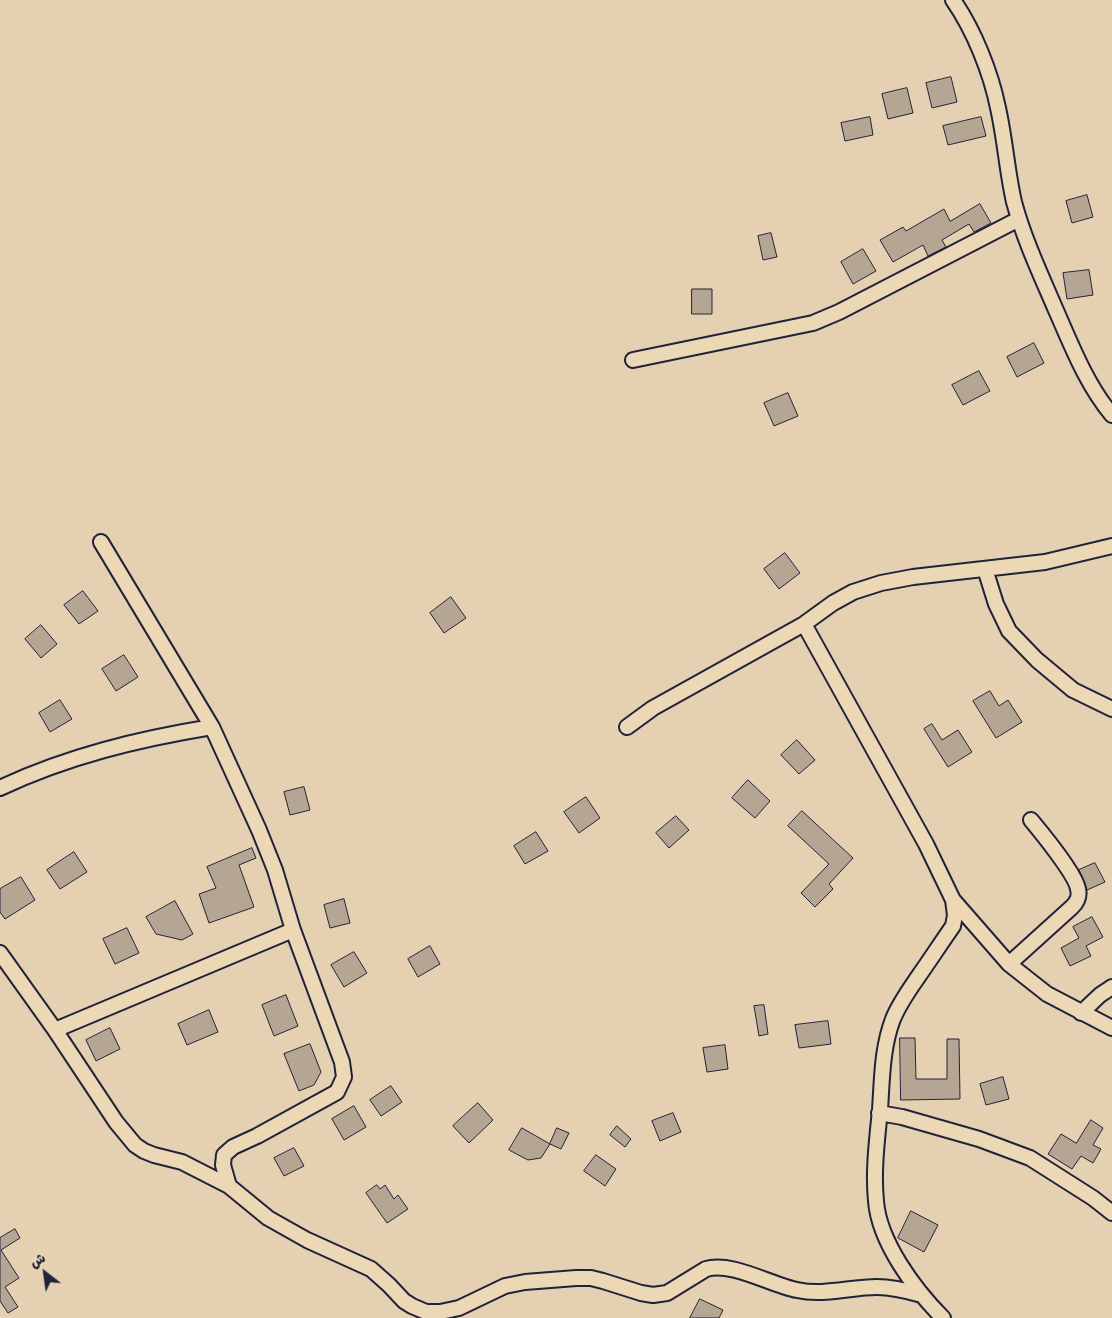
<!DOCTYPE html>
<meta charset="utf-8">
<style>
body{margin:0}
#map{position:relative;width:1112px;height:1318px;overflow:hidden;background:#e5d1b1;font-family:"Patrick Hand","Playpen Sans Arabic",sans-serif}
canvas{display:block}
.north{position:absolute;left:20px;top:1248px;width:50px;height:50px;-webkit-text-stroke:4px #edd8b6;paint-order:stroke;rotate:330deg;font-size:14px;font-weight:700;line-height:20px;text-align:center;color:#22223b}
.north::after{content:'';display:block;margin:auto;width:18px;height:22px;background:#22223b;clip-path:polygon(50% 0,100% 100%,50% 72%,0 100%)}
</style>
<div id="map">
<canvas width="1112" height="1318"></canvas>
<div class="north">ش</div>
</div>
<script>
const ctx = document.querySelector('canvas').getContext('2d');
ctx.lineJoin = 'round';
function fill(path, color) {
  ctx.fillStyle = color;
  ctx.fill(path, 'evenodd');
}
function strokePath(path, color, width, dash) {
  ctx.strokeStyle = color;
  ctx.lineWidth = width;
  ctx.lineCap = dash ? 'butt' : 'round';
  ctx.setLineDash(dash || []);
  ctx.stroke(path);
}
const building = new Path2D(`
 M951 77 957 102 932 108 926 83Z
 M907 88 913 113 888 119 882 94Z
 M870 117 873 135 845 141 841 123Z
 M981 117 986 136 948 145 943 126Z
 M1087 195 1093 217 1072 223 1066 201Z
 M980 204 991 223 974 232 969 224 942 240 946 247 928 256 923 245 893 262 880 240 903 227 906 231 944 209 950 221Z
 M771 233 777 257 763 260 758 236Z
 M863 249 876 271 853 284 841 262Z
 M1089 270 1093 295 1067 299 1063 273Z
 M692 289H712V314H692Z
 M1034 343 1044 363 1017 377 1007 357Z
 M979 371 990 391 963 405 952 385Z
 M788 393 798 416 774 426 764 403Z
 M785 553 800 573 779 589 764 569Z
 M83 591 98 611 79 624 64 605Z
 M451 597 466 618 444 633 430 613Z
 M41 625 57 644 41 658 25 639Z
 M124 655 138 677 116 691 102 669Z
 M990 691 999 706 1008 700 1022 722 996 738 973 701Z
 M60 700 72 719 50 732 39 713Z
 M932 724 942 740 958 730 972 752 948 767 924 729Z
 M797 740 815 760 799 774 781 755Z
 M748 780 770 801 755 818 732 798Z
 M304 787 310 810 290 815 284 792Z
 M586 797 600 818 579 833 564 812Z
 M802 811 853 858 829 884 833 889 815 907 801 893 829 864 788 826Z
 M676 816 689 830 669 848 656 833Z
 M536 832 548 851 525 864 514 846Z
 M252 848 256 858 239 865 254 907 209 923 199 894 216 888 207 867Z
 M74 852 87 872 60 889 47 870Z
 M1095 863 1105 882 1087 890 1079 870Z
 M21 877 35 900 5 919 0 912V889Z
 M344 899 350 923 330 928 324 905Z
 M175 901 193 934 182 940 156 934 146 917Z
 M1092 917 1103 937 1086 946 1091 956 1070 966 1061 948 1079 938 1073 927Z
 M127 928 139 953 115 964 103 939Z
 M430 946 440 964 418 977 408 959Z
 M354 952 367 973 344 987 331 965Z
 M286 995 298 1026 274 1036 262 1005Z
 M764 1005 768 1034 759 1036 754 1006Z
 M209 1010 218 1032 187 1045 178 1024Z
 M828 1021 831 1044 799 1048 795 1025Z
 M110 1028 120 1049 96 1061 86 1040Z
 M900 1038H915L916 1079H947V1039H959L960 1099 901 1100Z
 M310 1044 321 1072 314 1085 299 1091 284 1054Z
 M725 1045 728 1069 707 1072 703 1048Z
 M1003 1077 1009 1099 986 1105 980 1084Z
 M391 1086 402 1102 381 1116 370 1100Z
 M478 1103 493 1120 469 1143 453 1126Z
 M354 1106 366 1127 344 1140 332 1119Z
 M673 1113 681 1132 660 1141 652 1121Z
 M1091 1120 1103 1128 1093 1145 1101 1149 1093 1163 1081 1156 1072 1169 1048 1154 1061 1134 1076 1143Z
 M617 1126 631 1139 625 1147 610 1135Z
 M522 1128 550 1144 541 1158 528 1160 509 1150Z
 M557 1128 569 1133 561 1149 550 1144Z
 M294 1148 304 1166 284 1176 274 1158Z
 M596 1155 616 1169 605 1186 584 1171Z
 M377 1185 380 1189 385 1185 394 1199 398 1195 408 1209 387 1223 366 1193Z
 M911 1211 938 1225 924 1252 898 1238Z
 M15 1229 20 1238 1 1250 19 1278 5 1287 18 1307 8 1313 0 1301V1238Z
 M700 1299 723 1310 719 1318H690Z`);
const minor = new Path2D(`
 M953 0C974 30 991 73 998 108 1005 139 1007 171 1014 202 1024 239 1040 273 1055 308 1071 344 1086 384 1112 415
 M633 360 813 323 839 312 1019 219
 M101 542 212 727 259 830 275 870 293 930 342 1062 344 1077 337 1092 257 1136 233 1147 224 1155 223 1165 229 1186
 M985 569 996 604 1009 631 1037 660 1073 690 1112 709
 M804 624 926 844 953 900 955 915 953 926C941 943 930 960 918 977 909 990 899 1004 893 1019 882 1047 882 1080 880 1110 877 1140 873 1171 876 1201 879 1242 915 1290 943 1318
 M627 727 653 708 804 624 833 603 853 592 881 583 913 577 1045 562 1112 546
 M0 788C68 756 139 739 212 727
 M954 901 1009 964 1047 994 1112 1028
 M0 953 55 1030 116 1122 135 1145 144 1151 154 1155 182 1162 229 1186 268 1218 307 1240 371 1269 389 1285 404 1301 412 1306 426 1312H440L459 1308 505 1286 525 1282 576 1278H591L603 1281 641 1293 653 1295 667 1293 706 1269C731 1261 771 1285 797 1290 824 1296 850 1287 877 1287 892 1287 908 1291 922 1295
 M1009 964 1072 907C1077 902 1080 897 1078 889 1076 875 1041 832 1031 820
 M1081 1013 1100 995 1112 987
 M55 1030 293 930
 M879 1113 902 1117 979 1139 1030 1158 1093 1198 1112 1213`);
fill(building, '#b4a693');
strokePath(building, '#22223b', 1);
strokePath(minor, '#22223b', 18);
strokePath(minor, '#edd8b6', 14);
</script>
